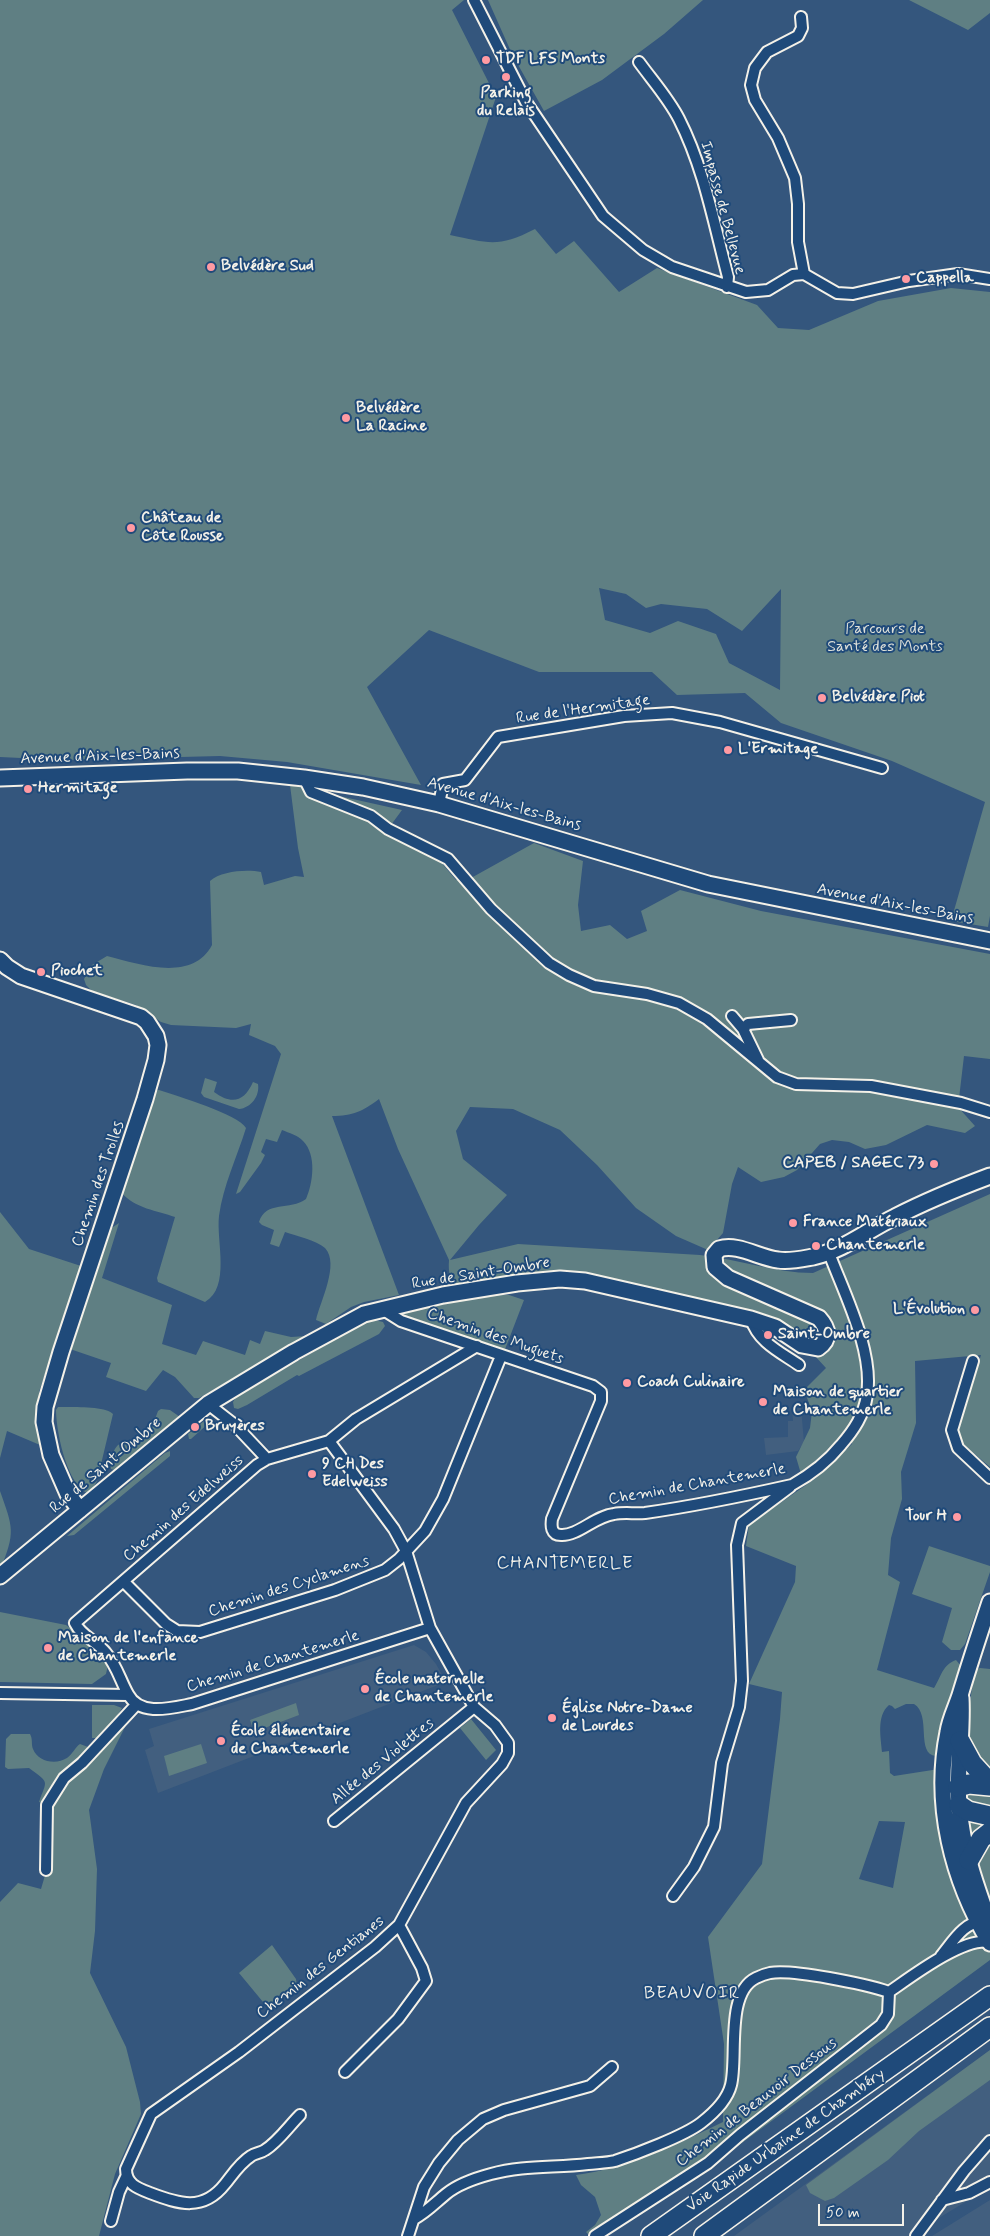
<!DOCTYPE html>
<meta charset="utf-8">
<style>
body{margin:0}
#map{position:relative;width:990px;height:2236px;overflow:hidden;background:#34567d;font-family:Mynerve,sans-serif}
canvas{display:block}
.scale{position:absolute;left:818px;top:2204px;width:86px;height:22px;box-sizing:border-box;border:2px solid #f4f1e8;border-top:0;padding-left:6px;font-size:15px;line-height:18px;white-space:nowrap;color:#f4f1e8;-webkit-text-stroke:4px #1f4a7a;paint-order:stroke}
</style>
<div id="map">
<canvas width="990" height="2236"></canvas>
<div class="scale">50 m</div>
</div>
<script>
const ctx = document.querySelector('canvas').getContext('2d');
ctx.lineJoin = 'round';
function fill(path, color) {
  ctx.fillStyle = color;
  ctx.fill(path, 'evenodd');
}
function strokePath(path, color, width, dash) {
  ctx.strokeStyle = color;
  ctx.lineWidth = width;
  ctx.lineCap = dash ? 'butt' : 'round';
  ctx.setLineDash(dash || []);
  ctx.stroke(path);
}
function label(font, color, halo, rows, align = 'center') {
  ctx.font = font + ' Mynerve,sans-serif';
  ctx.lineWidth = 4;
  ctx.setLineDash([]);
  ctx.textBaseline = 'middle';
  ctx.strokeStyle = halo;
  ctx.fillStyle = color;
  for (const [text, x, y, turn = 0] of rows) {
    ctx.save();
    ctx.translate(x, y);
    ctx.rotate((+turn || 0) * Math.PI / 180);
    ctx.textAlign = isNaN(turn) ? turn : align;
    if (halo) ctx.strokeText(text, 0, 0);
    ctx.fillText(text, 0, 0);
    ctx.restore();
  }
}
const built = new Path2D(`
 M792 1408H801L804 1442 798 1451 766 1455 764 1438 788 1437V1421H793Z
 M414 1645 426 1652 436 1664 446 1682 158 1793 145 1750 154 1746 149 1729Z
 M990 2050V2187L929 2224 918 2236H734Z
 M990 2200V2236H932Z`);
const green = new Path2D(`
 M0 0H464L452 10 496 97 450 235C489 243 498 248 535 229L556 254 574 241 619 292 657 268 757 305 778 328 809 330 878 301 951 288 990 292V916L988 927 951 921 985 802 892 761 781 723 745 693 677 695 652 672H539L429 630 367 687 421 785 287 762 220 756 63 760 0 757ZM599 588 626 594 646 608 661 604 707 609 742 631 781 589 780 690 729 663 716 634 678 621 650 633 605 620Z
 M488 0H703L664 34 602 80 544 111 512 54Z
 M909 0H990V13L968 30Z
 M290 785 402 810 388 829 440 861 456 880 471 878 534 843 583 861 578 905 581 931 610 925 627 939 647 931 641 911 680 890 761 911 990 954V1059L964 1056 958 1107 975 1126 965 1133 927 1125 886 1145 865 1149 849 1142 832 1140 820 1144 797 1170 784 1177 761 1182 738 1167 732 1184 723 1233 708 1250 676 1236 636 1208 597 1165 560 1130 513 1109 470 1107 456 1131 463 1159 507 1195 479 1225 450 1260 518 1244 700 1255C738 1259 775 1273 813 1273L990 1194V1467L956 1438 981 1355 915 1361 916 1423 901 1472 902 1499 891 1538 888 1575 900 1582 877 1670 934 1688C941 1677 942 1665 956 1660L961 1666 944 1723 936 1756C915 1754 932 1715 914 1704H906L895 1709 892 1706 889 1705C876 1716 881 1738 882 1752L889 1751 890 1773 894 1776 939 1769 990 1949V1960L674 2193 690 2169 628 2208 589 2235 586 2232 595 2225 601 2215 595 2197 581 2185 576 2175C628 2168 676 2145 723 2122L724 2044 708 1937 762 1864 780 1719 782 1692 749 1684 795 1582 796 1566 746 1546 749 1525 816 1478 852 1444 849 1430 801 1474 796 1457 810 1428 812 1411 804 1390 826 1368 790 1329 765 1315 582 1275 458 1290C450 1280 448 1273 449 1260L398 1149 379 1099C363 1111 353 1116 332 1116L399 1295 364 1302 351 1307 326 1324 316 1320C320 1302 340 1264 325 1248 316 1240 296 1236 285 1232L279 1247 270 1244 274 1230 262 1225 259 1222C266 1200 290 1211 306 1199 313 1183 317 1155 303 1141 298 1135 289 1133 282 1130L277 1142 266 1139 261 1152 265 1155 261 1163 240 1192 236 1194 281 1054 275 1046 249 1035 251 1024 236 1028 171 1025 161 1022 136 1005 92 991 86 985 84 979 92 965 107 956C139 964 192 983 212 945L210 881C221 871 247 869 261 872L264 885 295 876 304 877 298 848ZM879 1821 905 1822 893 1888 859 1879Z
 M205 1078 217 1082 214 1092C232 1105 244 1102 253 1082L258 1084C260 1096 251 1108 239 1109L204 1097 201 1093Z
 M159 1090C177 1096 238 1114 246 1128 237 1157 223 1186 219 1216 216 1241 231 1287 205 1302L158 1282 157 1278 175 1217C158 1211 134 1208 122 1193L154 1091Z
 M0 1212 29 1249 81 1266 39 1392 40 1445 7 1431 0 1458Z
 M119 1223 102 1278 172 1305 162 1344 196 1355 203 1341 245 1355 250 1340 260 1344 265 1331 291 1337 307 1336 199 1398H194L175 1377 163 1370 146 1391 106 1377 111 1363 70 1349 107 1231Z
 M488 1295H509L524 1300 504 1352 406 1318 404 1314 405 1311 450 1299Z
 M370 1319 383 1322 385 1326 379 1334 299 1376 297 1375 247 1405 238 1409 234 1408 233 1402 236 1397Z
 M58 1407C70 1407 107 1406 113 1414L97 1481 90 1494C67 1488 56 1430 56 1410Z
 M161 1409 170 1410 180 1417 130 1461 114 1470 111 1469C110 1462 113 1445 122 1443 126 1443 131 1445 135 1445L151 1430 158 1411Z
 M209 1417 212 1419 210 1422 191 1439H189L188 1434Z
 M170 1451V1456L74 1535 67 1536 165 1453Z
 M0 1491C13 1528 16 1532 0 1570Z
 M929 1546 990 1566V1572L965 1644 960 1650H951L942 1642 952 1608 912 1594Z
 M0 1612 66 1625 92 1644 104 1658 108 1665 106 1674 92 1684 0 1682Z
 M980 1668 990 1669V1921L968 1863 961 1757 975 1670Z
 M296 1703 299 1715 254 1732 250 1720Z
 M92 1705H114L122 1708 110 1728 99 1738H92Z
 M471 1719 496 1750 486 1760 460 1728Z
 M126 1725 104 1769 89 1810 97 1869 95 1931 90 1973 126 2047 140 2102 141 2114 115 2174 99 2236H0V1902L18 1883 41 1889 51 1855 50 1814 61 1789Z
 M11 1734H30C33 1739 31 1744 33 1749 38 1762 56 1765 67 1758 73 1754 75 1747 80 1744L88 1747 87 1751 43 1803 39 1802C47 1779 50 1784 29 1768L8 1769 5 1767 6 1739Z
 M201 1744 207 1763 169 1776 164 1756Z
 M272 1945 296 1979 297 1986 268 2008 239 1973Z
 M990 2050V2080L919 2131 888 2160 834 2198 825 2201 810 2193 806 2185Z`);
const street = new Path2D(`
 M474 0 526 102 603 216 643 250 672 267 746 292 768 290 793 275 804 274 837 293 853 294 909 281 958 274 990 279
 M801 17 802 28 798 36 767 52 755 68 751 85 755 100 778 138 795 178 798 204V242L804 274
 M639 62C652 80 669 99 679 119 704 168 714 224 728 277L727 287
 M304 778 311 792 371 816 388 829 448 859 491 909 549 963 569 975 594 986 647 994 679 1003 707 1019 777 1077 796 1084 871 1086 961 1103 990 1112
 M439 804 443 784 465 780 498 737 624 716 672 713 720 722 882 768
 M732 1016 743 1029
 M758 1060 743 1029 748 1024 791 1020
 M382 1309 401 1321 593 1386 601 1392V1401L552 1519C551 1526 551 1535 561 1535 578 1536 595 1516 614 1514 624 1512 635 1514 645 1513 694 1506 743 1496 792 1485 810 1475 828 1461 841 1445 854 1430 864 1415 867 1395 874 1351 844 1293 829 1253
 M751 1319C758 1342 780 1352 799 1365
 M973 1361 952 1430 958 1448 990 1478
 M208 1404 235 1425 267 1459
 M124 1582 166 1624 177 1631 200 1632 335 1590 385 1570 399 1559 425 1531 443 1499 501 1356
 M430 1628 192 1704C171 1708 140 1717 128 1694 120 1680 117 1666 106 1653 97 1641 81 1636 75 1623L257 1465 267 1459 329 1441 356 1419 477 1346
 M0 1693 128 1695
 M334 1821 474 1707
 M46 1870 47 1805 64 1778 82 1763 136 1705
 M673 1896 694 1867 714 1827 722 1763 739 1707 742 1681 737 1545 742 1523 790 1487
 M941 1956C951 1944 966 1918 984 1923
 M889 1992C911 1977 963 1937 990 1942
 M345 2072 398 2019 426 1981 422 1968 399 1925
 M300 2115C289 2126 278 2142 265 2150 261 2153 255 2153 251 2156 240 2163 233 2174 225 2184 203 2212 179 2204 150 2193 137 2188 126 2184 126 2169L151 2114 239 2052 375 1947 399 1925 466 1803 502 1764 508 1753V1743L495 1725 474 1707 430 1628 406 1551 394 1529 329 1441
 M942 2200 969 2193 990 2182
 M414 2219C427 2212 435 2203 446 2194 458 2184 476 2178 491 2174 523 2165 556 2168 588 2164 597 2163 607 2163 615 2161 636 2154 684 2136 701 2123 714 2113 727 2101 731 2085 738 2058 725 1993 756 1978 760 1976 765 1974 770 1973 793 1969 865 1984 889 1992
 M111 2221 119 2192 126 2177
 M408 2236 424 2187 439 2163 458 2140 483 2119 504 2110 590 2086 612 2067
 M595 2236 708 2163 740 2135 881 2025 888 2014 889 1992
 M916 2236 964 2171 990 2141`);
const secondary = new Path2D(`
 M0 778 187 771H238L304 778 363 787 439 804 708 884 990 941
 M0 960 7 967 21 976 141 1017 147 1022 156 1036 158 1045 156 1060 145 1099 61 1352 45 1407 44 1422 51 1455 68 1494 80 1510
 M0 1576 208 1404 294 1352 364 1314 443 1295 517 1283 560 1279 585 1281 751 1319 775 1327 802 1345 818 1348C831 1339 828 1328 819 1318L728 1278 715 1267 714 1255 719 1249C738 1243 759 1258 778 1260 789 1262 802 1259 813 1257 844 1250 866 1231 895 1217 926 1201 958 1188 990 1176
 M990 1602C980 1632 970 1662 961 1692 957 1706 950 1718 948 1732 933 1804 952 1880 990 1943
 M961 1698C963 1734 956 1770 959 1806 962 1847 976 1886 990 1925`);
const highway = new Path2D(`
 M960 1741 972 1763 990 1783
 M958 1787 969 1784 990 1786
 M959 1805 968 1811 990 1816
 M969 1860 981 1839 990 1832
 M651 2236 990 1996
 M704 2236 990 2027`);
const markers = [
 [486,60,5,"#ff9aa2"],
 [506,77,5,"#ff9aa2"],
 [211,267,5,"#ff9aa2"],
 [906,279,5,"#ff9aa2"],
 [346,418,5,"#ff9aa2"],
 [131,528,5,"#ff9aa2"],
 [822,698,5,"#ff9aa2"],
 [728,750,5,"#ff9aa2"],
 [28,789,5,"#ff9aa2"],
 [41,972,5,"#ff9aa2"],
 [934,1164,5,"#ff9aa2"],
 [793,1223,5,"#ff9aa2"],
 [816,1246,5,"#ff9aa2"],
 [975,1310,5,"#ff9aa2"],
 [768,1335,5,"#ff9aa2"],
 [627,1383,5,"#ff9aa2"],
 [763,1402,5,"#ff9aa2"],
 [195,1427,5,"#ff9aa2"],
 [312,1474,5,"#ff9aa2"],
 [957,1517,5,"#ff9aa2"],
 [48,1648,5,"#ff9aa2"],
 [365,1689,5,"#ff9aa2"],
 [552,1718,5,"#ff9aa2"],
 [221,1741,5,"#ff9aa2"]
];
const poiNames = [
 ["TDF LFS Monts",496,60],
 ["Parking",506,94,"center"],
 ["du Relais",506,112,"center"],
 ["Belvédère Sud",221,267],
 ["Cappella",916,279],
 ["Belvédère",356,409],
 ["La Racine",356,427],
 ["Château de",141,519],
 ["Côte Rousse",141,537],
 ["Belvédère Piot",832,698],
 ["L'Ermitage",738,750],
 ["Hermitage",38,789],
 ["Piochet",51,972],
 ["CAPEB / SAGEC 73",924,1164,"right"],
 ["France Matériaux",803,1223],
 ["Chantemerle",826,1246],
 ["L'Évolution",965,1310,"right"],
 ["Saint-Ombre",778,1335],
 ["Coach Culinaire",637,1383],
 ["Maison de quartier",773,1393],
 ["de Chantemerle",773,1411],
 ["Bruyères",205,1427],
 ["9 CH Des",322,1465],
 ["Edelweiss",322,1483],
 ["Tour H",947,1517,"right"],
 ["Maison de l'enfance",58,1639],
 ["de Chantemerle",58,1657],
 ["École maternelle",375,1680],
 ["de Chantemerle",375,1698],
 ["Église Notre-Dame",562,1709],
 ["de Lourdes",562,1727],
 ["École élémentaire",231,1732],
 ["de Chantemerle",231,1750]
];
const streetNames = [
 ["Impasse de Bellevue",722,208,75],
 ["Rue de l'Hermitage",583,710,-8],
 ["Avenue d'Aix-les-Bains",100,757,-2],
 ["Avenue d'Aix-les-Bains",504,805,16],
 ["Avenue d'Aix-les-Bains",895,905,11],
 ["Chemin des Trolles",99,1184,-71],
 ["Rue de Saint-Ombre",481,1274,-9],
 ["Chemin des Muguets",495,1337,19],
 ["Rue de Saint-Ombre",106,1466,-40],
 ["Chemin de Chantemerle",697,1485,-10],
 ["Chemin des Edelweiss",184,1509,-41],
 ["Chemin des Cyclamens",289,1587,-18],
 ["Chemin de Chantemerle",273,1662,-17],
 ["Allée des Violettes",383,1762,-39],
 ["Chemin des Gentianes",321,1968,-38],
 ["Chemin de Beauvoir Dessous",757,2103,-38],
 ["Voie Rapide Urbaine de Chambéry",786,2141,-35]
];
const parkNames = [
 ["Parcours de",885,630],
 ["Santé des Monts",885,648]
];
const neighbourhoodNames = [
 ["CHANTEMERLE",565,1564],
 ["BEAUVOIR",692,1994]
];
fill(built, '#425f7f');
fill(green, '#5f7f83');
strokePath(street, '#f4f1e8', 14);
strokePath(secondary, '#f4f1e8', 19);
strokePath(highway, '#f4f1e8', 22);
strokePath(street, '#1f4a7a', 10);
strokePath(secondary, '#1f4a7a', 15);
strokePath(highway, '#1f4a7a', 19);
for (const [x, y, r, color] of markers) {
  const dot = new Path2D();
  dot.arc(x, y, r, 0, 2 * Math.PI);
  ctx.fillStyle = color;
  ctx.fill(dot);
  strokePath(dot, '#1f4a7a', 2);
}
label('bold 16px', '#f4f1e8', '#1f4a7a', poiNames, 'left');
label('16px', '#f4f1e8', '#1f4a7a', streetNames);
label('16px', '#dee0d9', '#1f4a7a', parkNames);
ctx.letterSpacing = '1px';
label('18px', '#f4f1e8', '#1f4a7a', neighbourhoodNames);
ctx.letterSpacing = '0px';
</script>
